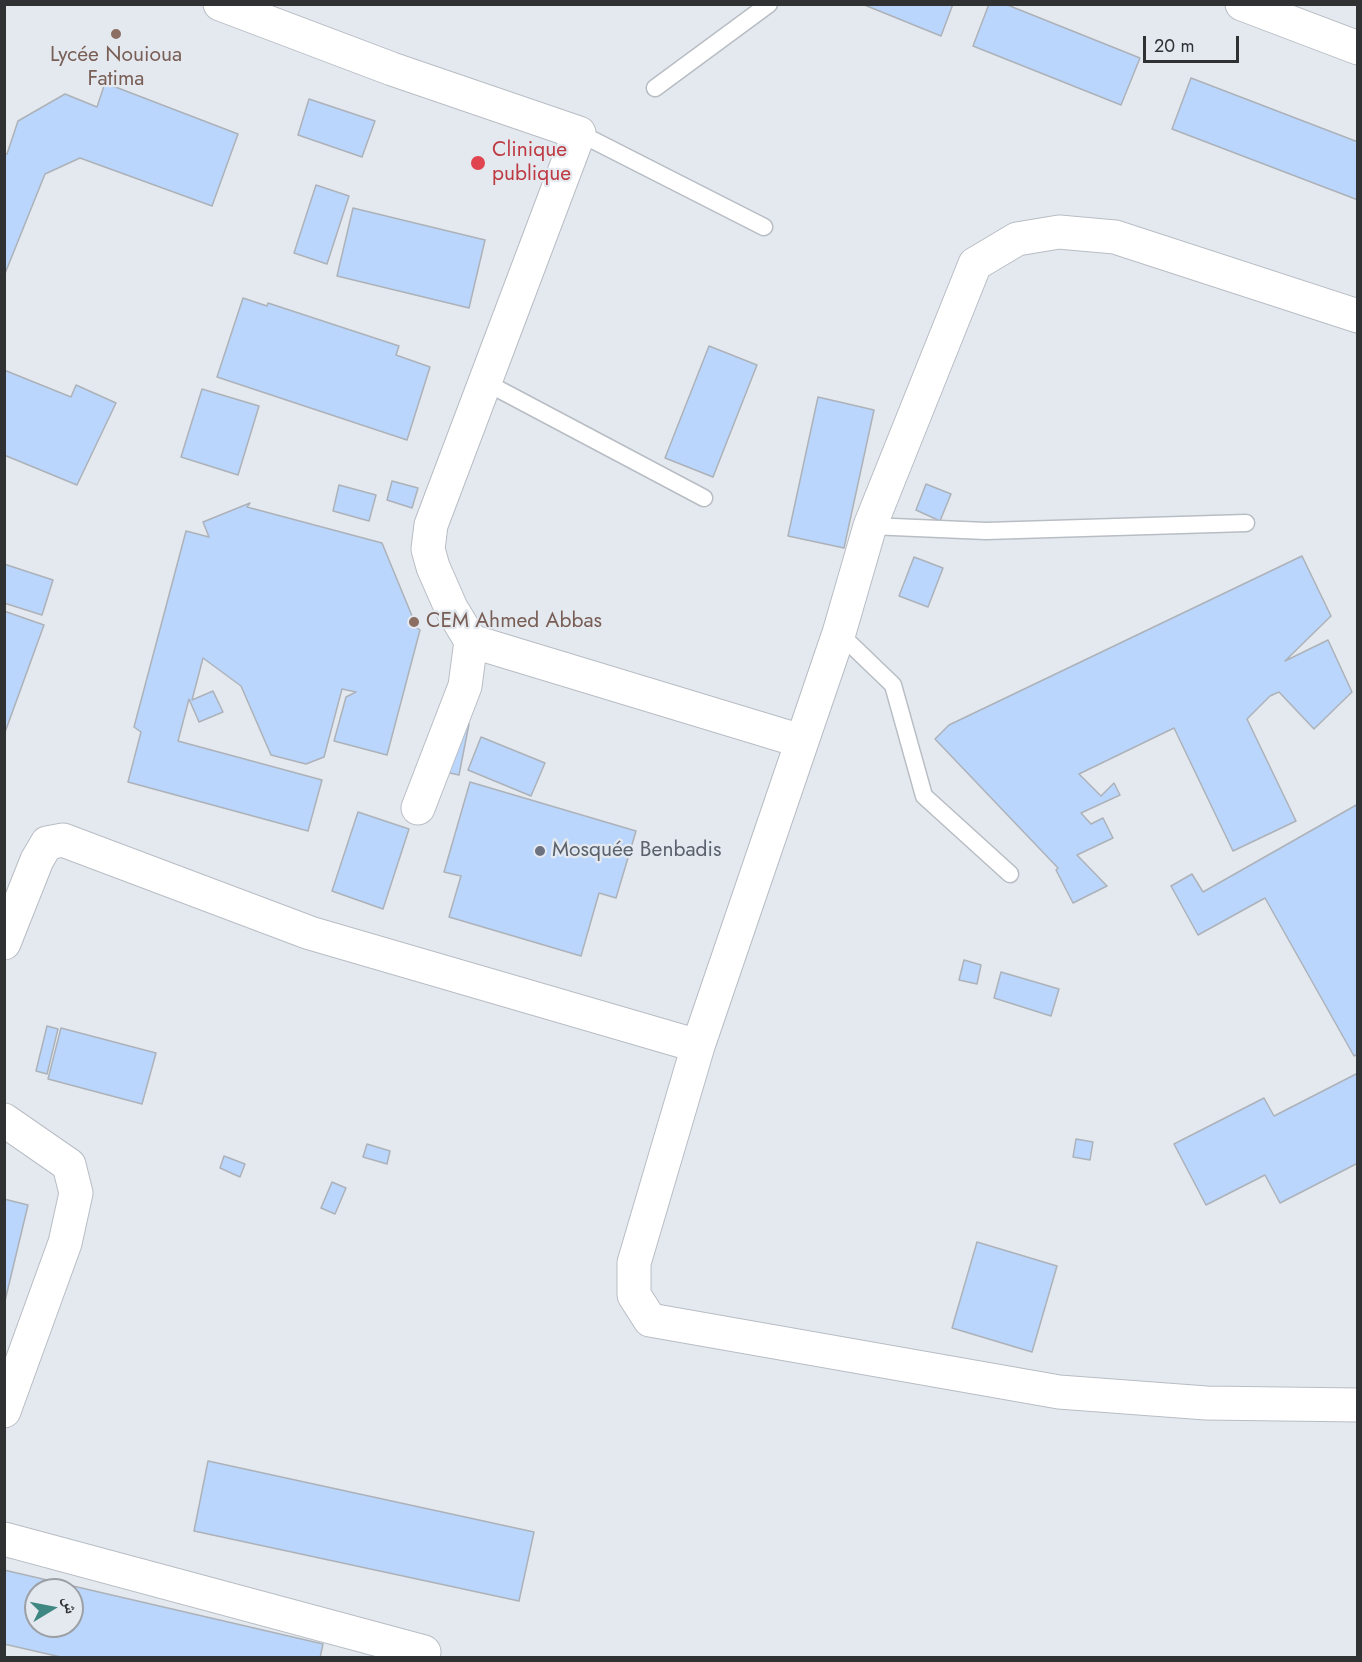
<!DOCTYPE html>
<meta charset="utf-8">
<style>
body{margin:0}
#map{position:relative;width:1362px;height:1662px;overflow:hidden;background:#e4e9f0;font-family:Jost,"Noto Naskh Arabic",sans-serif}
canvas{display:block}
.frame{position:absolute;inset:0;border:6px solid #2f3133;pointer-events:none}
.north{position:absolute;left:24px;top:1578px;width:60px;height:60px;box-sizing:border-box;background:#e4e9f0;border:2px solid #9c9fa4;border-radius:50%;rotate:80deg;font-size:16px;font-weight:700;line-height:24px;text-align:center;color:#2f3133}
.north::after{content:'';display:block;margin:auto;width:21px;height:27px;background:#3f8783;clip-path:polygon(50% 0,100% 100%,50% 72%,0 100%)}
.scale{position:absolute;left:1143px;top:36px;width:96px;height:27px;box-sizing:border-box;border:3px solid #2f3133;border-top:0;padding-left:8px;font-size:18px;line-height:21px;white-space:nowrap;color:#2f3133;-webkit-text-stroke:4px #e4e9f0;paint-order:stroke}
</style>
<div id="map">
<canvas width="1362" height="1662"></canvas>
<div class="frame"></div>
<div class="north">ش</div>
<div class="scale">20 m</div>
</div>
<script>
const ctx = document.querySelector('canvas').getContext('2d');
ctx.lineJoin = 'round';
function fill(path, color) {
  ctx.fillStyle = color;
  ctx.fill(path, 'evenodd');
}
function strokePath(path, color, width, dash) {
  ctx.strokeStyle = color;
  ctx.lineWidth = width;
  ctx.lineCap = dash ? 'butt' : 'round';
  ctx.setLineDash(dash || []);
  ctx.stroke(path);
}
function label(font, color, halo, rows, align = 'center') {
  ctx.font = font + ' Jost,sans-serif';
  ctx.lineWidth = 4.5;
  ctx.setLineDash([]);
  ctx.textBaseline = 'middle';
  ctx.strokeStyle = halo;
  ctx.fillStyle = color;
  for (const [text, x, y, turn = 0] of rows) {
    ctx.save();
    ctx.translate(x, y);
    ctx.rotate((+turn || 0) * Math.PI / 180);
    ctx.textAlign = isNaN(turn) ? turn : align;
    if (halo) ctx.strokeText(text, 0, 0);
    ctx.fillText(text, 0, 0);
    ctx.restore();
  }
}
const building = new Path2D(`
 M862 4H953L941 36Z
 M989 4H1005L1140 58 1121 105 973 46Z
 M1191 78 1358 142V200L1172 129Z
 M105 83 238 134 212 206 80 158 45 174 4 276V154H7L18 121 65 94 97 107Z
 M309 99 375 121 362 157 298 135Z
 M316 185 349 196 327 264 294 253Z
 M353 208 485 240 469 308 337 276Z
 M243 298 267 306 268 303 399 346 396 355 430 367 407 440 217 377Z
 M709 346 757 365 713 477 665 458Z
 M4 370 71 397 76 385 116 403 77 485 4 455Z
 M202 389 259 406 238 475 181 457Z
 M818 397 874 410 844 548 788 536Z
 M392 481 418 488 412 508 387 500Z
 M926 484 951 494 940 521 916 510Z
 M339 485 376 495 369 521 333 511Z
 M250 503 247 507 382 543 417 628 420 630 387 755 334 741 346 697 356 692 342 689 324 757 306 764 271 755 241 686 203 658 192 700 213 691 223 712 199 722 189 699 178 741 322 780 308 831 128 782 141 732 134 727 186 531 209 537 203 522Z
 M1302 556 1331 616 1285 661 1328 640 1352 692 1314 729 1279 692 1270 696 1247 719 1296 821 1233 851 1174 728 1079 774 1101 796 1114 783 1120 795 1081 813 1091 824 1103 818 1113 838 1077 855 1107 886 1073 903 1056 870 1058 868 935 739 949 725Z
 M914 557 943 568 928 607 899 596Z
 M4 564 53 580 42 615 4 603Z
 M4 611 44 625 4 735Z
 M446 719 469 724 459 775 436 770Z
 M481 737 545 763 531 796 468 770Z
 M470 782 636 831 616 898 599 893 581 956 449 917 461 876 444 872Z
 M1358 804V1054L1354 1056 1265 898 1198 935 1171 886 1192 874 1203 892Z
 M358 812 409 829 383 909 332 891Z
 M964 960 981 965 977 984 959 980Z
 M1001 972 1059 989 1051 1016 994 998Z
 M47 1026 58 1029 47 1074 36 1071Z
 M61 1028 156 1053 142 1104 48 1079Z
 M1358 1073V1163L1280 1203 1265 1175 1206 1205 1174 1144 1264 1098 1274 1116Z
 M1076 1139 1093 1142 1090 1160 1073 1157Z
 M367 1144 390 1151 387 1164 363 1157Z
 M224 1156 245 1164 240 1177 220 1168Z
 M332 1182 346 1188 335 1214 321 1208Z
 M4 1199 28 1205 4 1305Z
 M977 1242 1057 1266 1032 1352 952 1328Z
 M208 1461 534 1532 519 1601 194 1531Z
 M4 1570 323 1644 320 1658H65L4 1644ZM36 1590H72V1626H36Z`);
const service = new Path2D(`
 M655 88 769 4
 M579 133 764 227
 M485 382 704 498
 M870 526 986 531 1246 523
 M839 633 893 685 924 796 1010 874`);
const minor = new Path2D(`
 M220 4 392 69 579 133 431 525 428 549 433 567 451 608 471 641 465 686 418 808
 M1358 316 1115 237 1059 232 1017 239 975 264 870 526 839 633 698 1046 634 1263V1295L650 1320 1059 1392 1206 1403 1358 1405
 M471 641 801 741
 M4 943 37 860 47 843 63 840 310 933 698 1046
 M4 1120 69 1165 76 1193 65 1243 4 1411
 M4 1539 424 1652`);
const tertiary = new Path2D(`
 M1242 4 1358 48`);
const markers = [
 [116,34,6,"#8d6e63"],
 [478,163,8,"#e0444e"],
 [414,622,6,"#8d6e63"],
 [540,851,6,"#6b7280"]
];
const educationNames = [
 ["Lycée Nouioua",116,56],
 ["Fatima",116,80],
 ["CEM Ahmed Abbas",426,622,"left"]
];
const healthNames = [
 ["Clinique",492,151],
 ["publique",492,175]
];
const worshipNames = [
 ["Mosquée Benbadis",552,851]
];
fill(building, '#bad6fc');
strokePath(building, '#adb2b9', 1.5);
strokePath(service, '#b8bdc4', 19);
strokePath(minor, '#b8bdc4', 35);
strokePath(tertiary, '#b8bdc4', 35);
strokePath(service, '#fff', 16);
strokePath(minor, '#fff', 33);
strokePath(tertiary, '#fff', 33);
for (const [x, y, r, color] of markers) {
  const dot = new Path2D();
  dot.arc(x, y, r, 0, 2 * Math.PI);
  ctx.fillStyle = color;
  ctx.fill(dot);
  strokePath(dot, '#e4e9f0', 2);
}
label('21px', '#785e54', '#e4e9f0', educationNames);
label('21px', '#be3a42', '#e4e9f0', healthNames, 'left');
label('21px', '#5b616d', '#e4e9f0', worshipNames, 'left');
</script>
